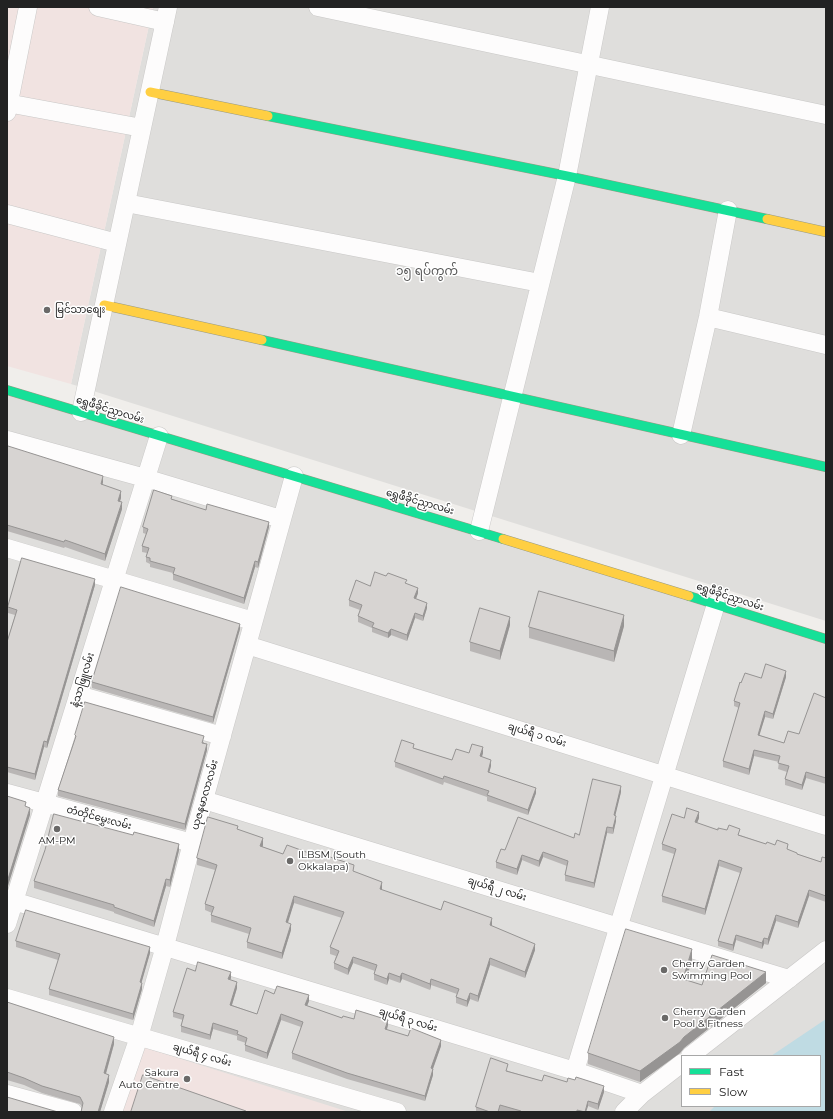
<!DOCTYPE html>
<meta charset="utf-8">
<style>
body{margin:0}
#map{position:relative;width:833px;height:1119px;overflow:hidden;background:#f0eeeb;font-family:Montserrat,sans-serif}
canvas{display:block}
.frame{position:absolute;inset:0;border:8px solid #222;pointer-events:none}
.legend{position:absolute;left:681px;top:1055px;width:140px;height:52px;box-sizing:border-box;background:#fff;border:1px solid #a7a7a7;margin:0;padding:5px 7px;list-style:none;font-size:12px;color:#222}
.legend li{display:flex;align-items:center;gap:8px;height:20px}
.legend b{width:20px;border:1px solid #a7a7a7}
</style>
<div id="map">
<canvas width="833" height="1119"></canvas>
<div class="frame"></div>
<ul class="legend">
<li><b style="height:5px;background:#16e098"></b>Fast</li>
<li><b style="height:5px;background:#ffcf43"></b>Slow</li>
</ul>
</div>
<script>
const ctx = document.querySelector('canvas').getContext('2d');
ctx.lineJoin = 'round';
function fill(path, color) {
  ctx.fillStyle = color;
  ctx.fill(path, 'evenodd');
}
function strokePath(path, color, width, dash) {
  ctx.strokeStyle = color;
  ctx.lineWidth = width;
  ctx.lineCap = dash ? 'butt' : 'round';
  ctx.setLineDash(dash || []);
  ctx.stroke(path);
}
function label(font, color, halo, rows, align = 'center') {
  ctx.font = font + ' Montserrat,"Noto Sans Myanmar",sans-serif';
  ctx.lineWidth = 3;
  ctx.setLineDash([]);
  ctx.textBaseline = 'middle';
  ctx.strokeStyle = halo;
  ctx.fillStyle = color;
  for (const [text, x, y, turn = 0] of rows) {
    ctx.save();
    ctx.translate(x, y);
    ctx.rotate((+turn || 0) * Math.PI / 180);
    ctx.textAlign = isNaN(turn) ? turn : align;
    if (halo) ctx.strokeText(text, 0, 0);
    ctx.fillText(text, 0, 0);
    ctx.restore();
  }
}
const residential = new Path2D(`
 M153 7H826V621L71 384Z
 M7 393 826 643V1036L799 1056H682V1106H731L723 1112H7Z`);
const commercial = new Path2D(`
 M7 7H153L71 384 7 366Z
 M140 1046 349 1112H120Z`);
const water = new Path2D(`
 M826 1019V1112H709L715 1106H820V1056H771Z`);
const street = new Path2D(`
 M98 7 165 22
 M318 7 826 115
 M7 103 142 128
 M7 112 28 7
 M126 203 540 283
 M7 214 117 243
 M708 317 826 345
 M81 412 168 7
 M681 435 708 317 728 210
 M7 440 145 478 281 519
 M479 531 567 176 600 7
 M7 548 253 621
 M247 645 826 826
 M78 695 222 736
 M7 793 192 843
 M204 800 789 979
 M7 899 575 1071 642 1094
 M7 924 159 436
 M7 998 397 1112
 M690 1056 826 950
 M575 1071 716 604
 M7 1094 73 1112
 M113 1112 139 1037 165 946 192 843 294 476
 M624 1112 642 1094 682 1063`);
const fast = new Path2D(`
 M268 116 567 176 767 219
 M262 340 826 467
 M7 390 503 539
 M689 596 826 639`);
const slow = new Path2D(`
 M150 92 268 116
 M767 219 826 232
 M104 305 262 340
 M503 539 689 596`);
const wall = new Path2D(`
 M7 451 103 482 102 485 121 498 120 501 122 509 105 561 65 547 64 548 7 531Z
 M172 499 206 510 269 527 258 568 255 567 244 604 173 580V573L150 567V564L146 562V557L147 553 142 552V546L146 534 143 533V527Z
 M95 585 47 748 44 747 35 780 7 772V642L15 615 8 613V607Z
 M370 586 418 593 416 599 427 608 423 621 415 618 407 641 391 635 388 638 372 632V628L358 622V616L360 610 349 606V600Z
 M510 625 500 660 470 651V642Z
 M624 626 614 662 529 638V627Z
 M240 629 213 723 92 688V682Z
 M786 677 773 719 765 717 759 735 784 743 799 734 826 698V784L806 778 802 790 785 785V779L787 772 778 769 779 762 754 756 749 775 723 767V761L739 708 734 706V701L741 683 761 678Z
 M75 735 204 742V743L207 750 185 830 58 796V790L75 740Z
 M414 748 452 760 469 753H483L482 757 491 766 489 772 536 793 528 815 487 801V797L444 782 443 785 395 767V762Z
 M621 792 615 815 616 821 613 834 607 833 594 888 565 881V875L567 866 543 857 539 867 522 860 517 875 496 868V862L505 850 574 838 579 835Z
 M684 818H699L697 823 718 830 740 835 766 844 788 850 797 854 821 862 826 858V902L809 896 798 928 776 921 768 945 764 944 762 949 736 940 733 951 718 946V941L740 873 719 866 705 915 662 902V896L674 854 662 850V844Z
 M238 829 263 845V847L283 854 354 872 382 889V890L441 910 492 925V926L535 950 525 978 490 965 478 1002 470 999 467 1007 456 1003V997L457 994 431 985 430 990 402 979 400 983 389 979 387 985 374 980V974L375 971 353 963 348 975 334 969V963L336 956 330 954V947L342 918 294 903 287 923 291 930 282 959 247 948V942L249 934 211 922V915L212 913 205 910V904L215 870 197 865V858Z
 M179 850 170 887 166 886 154 927 114 913V912L34 888V881Z
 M16 941 150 953 141 983 142 989 133 1020 49 995V989L58 960 16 947Z
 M692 960 686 980 702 985 766 983 684 1048 680 1053 640 1082 588 1064V1053Z
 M195 971 231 978 230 980 237 988 232 1005 257 1014 274 994 309 1001 307 1006 342 1018 354 1019 388 1025 387 1030 441 1046 433 1069V1075L425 1101 347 1079 292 1059V1053L301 1027 281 1020 267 1059 245 1051V1045L246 1043 237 1040V1036L213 1029 210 1040 181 1032V1026L183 1020 173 1017V1012Z
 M7 1002 114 1044 106 1074 109 1082 100 1112H81L82 1107 80 1104 42 1093 24 1085 7 1080Z
 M508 1070V1071L542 1081 604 1092 598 1110 588 1106 586 1112H504L500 1111 499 1112H476V1107Z`);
const shadedWall = new Path2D(`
 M103 476V482L101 491V484Z
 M121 491V498L118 507V501Z
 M122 502V509L105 561V554Z
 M269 522V527L258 568V562Z
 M255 561V567L244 604V598Z
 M95 579V585L47 748V742Z
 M418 588V593L414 604V598Z
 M427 603V608L423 621V616Z
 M415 613V618L407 641V635Z
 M624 615V626L614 662V651Z
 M510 617V625L500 660V651Z
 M240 624V629L213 723V717Z
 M391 629V635L388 638V633Z
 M786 671V677L773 719V714Z
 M765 711V717L758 740V735Z
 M44 741V747L35 780V774Z
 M207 744V750L185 830V824Z
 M483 747V753L480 762V756Z
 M754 750V756L749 775V769Z
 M491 760V766L488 777V772Z
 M806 772V778L802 790V785Z
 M621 786V792L614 821V815Z
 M536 788V793L528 815V810Z
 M30 808V815L8 886 7 887V880Z
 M699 812V818L695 828V822Z
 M616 816V821L613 834V828Z
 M607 827V833L594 888V883Z
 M263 838V845L260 852V846Z
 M179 844V850L170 887V880Z
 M543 852V857L539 867V861Z
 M522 855V860L517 875V869Z
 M719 860V866L705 915V909Z
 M166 879V886L154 927V921Z
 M382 882V889L380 896V889Z
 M809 890V896L798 928V922Z
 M294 896V903L286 929V922Z
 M776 915V921L768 945V939Z
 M492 918V925L490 932V925Z
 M291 924V930L282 959V953Z
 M736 935V940L733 951V945Z
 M764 938V944L762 949V943Z
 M535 944V950L525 978V972Z
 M150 947V953L140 988V982Z
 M692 949V960L683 990V979Z
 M353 957V963L348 975V969Z
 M490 958V965L478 1002V996Z
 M231 972V978L228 985V979Z
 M766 972V983L684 1048 680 1053 640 1082V1071Z
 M389 973V979L387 985V979Z
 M402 973V979L400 983V977Z
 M431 979V985L430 990V984Z
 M237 982V988L230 1011V1005Z
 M142 983V989L133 1020V1014Z
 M470 993V999L467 1007V1001Z
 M309 995V1001L305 1011V1005Z
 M281 1014V1020L267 1059V1053Z
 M388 1020V1025L385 1035V1029Z
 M213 1023V1029L210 1040V1035Z
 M114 1037V1044L104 1080V1073Z
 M441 1040V1046L431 1074V1068Z
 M433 1069V1075L425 1101V1096Z
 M109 1075V1082L100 1112H98Z
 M604 1086V1092L598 1110V1104Z
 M588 1101V1106L586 1112H585Z`);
const building = new Path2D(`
 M8 446 103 476 101 484 121 491 118 501 122 502 105 554 65 540 64 542 7 525V451Z
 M154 490 172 496 171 499 206 510 207 504 269 522 258 562 255 561 244 598 173 574 175 568 150 561V558L146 557 149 548 142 546 148 529 143 527Z
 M22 558 95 579 47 742 44 741 35 774 7 767V642L17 610 8 607Z
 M375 572 386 576 388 573 407 580 405 583 418 588 414 598 427 603 423 616 415 613 407 635 391 629 388 633 372 627 374 623 358 616 362 605 349 600 356 580 370 586Z
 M121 587 240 624 213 717 92 682Z
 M539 591 624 615 614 651 529 627Z
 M480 608 510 617 500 651 470 642Z
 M766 664 786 671 773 714 765 711 758 735 784 743 788 731 799 734 814 693 826 698V778L806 772 802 785 785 779 789 766 778 763 780 756 754 750 749 769 723 761 740 703 734 701 740 682 741 683 745 673 761 678Z
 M85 702 204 736 202 743 207 744 185 824 58 790 76 736 75 735Z
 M402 740 414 744 413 748 452 760 456 749 469 753 472 744 483 747 480 756 491 760 488 772 536 788 528 810 487 795 489 791 444 776 443 779 395 762Z
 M593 779 621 786 614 815 616 816 613 828 607 827 594 883 565 875 568 861 543 852 539 861 522 855 517 869 496 862 501 849 505 850 518 817 574 838 575 833 579 835Z
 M7 796 26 802 25 806 30 808 8 879 7 880Z
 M687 808 699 812 695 822 718 830V828L727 830 729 825 740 829 738 835 766 844 767 842 775 845 777 840 788 844 787 849 797 853V854L821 862 822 857 826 858V896L809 890 798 922 776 915 768 939 764 938 762 943 736 935 733 945 718 941 742 868 719 860 705 909 662 896 676 849 662 844 672 814 684 818Z
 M54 814 133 835 134 832 179 844 170 880 166 879 154 921 114 907V905L34 881 45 850Z
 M208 817 238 826 237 829 263 838 260 846 283 854 287 845 320 857 321 854 354 865 353 871 382 882 380 889 441 910 444 901 492 918 490 925 535 944 525 972 490 958 478 996 470 993 467 1001 456 997 459 989 431 979 430 984 402 973 400 977 389 973 387 979 374 974 377 965 353 957 348 969 334 963 339 951 330 947 344 912 294 896 286 922 291 924 282 953 247 942 251 928 211 915 214 907 205 904 217 865 197 858Z
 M26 910 150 947 140 982 142 983 133 1014 49 989 60 954 16 941Z
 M626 929 692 949 683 979 702 985 712 955 766 972 684 1037 680 1042 640 1071 588 1053Z
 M198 962 231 972 228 979 237 982 230 1005 257 1014 265 990 274 994 277 986 309 995 305 1005 342 1018 343 1016 354 1019 356 1010 388 1020 385 1029 408 1036 411 1028 441 1040 431 1068 433 1069 425 1096 347 1073 292 1053 303 1022 281 1014 267 1053 245 1045 247 1038 237 1034 238 1031 213 1023 210 1035 181 1026 184 1015 173 1012 187 968 195 971Z
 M7 1002 114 1037 104 1073 109 1075 98 1112H81L83 1103 80 1097 42 1086 24 1078 7 1072Z
 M491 1058 508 1064 506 1071 542 1081 544 1075 567 1082 568 1078 575 1080 576 1077 604 1086 598 1104 588 1101 585 1112 577 1110V1112H521V1111L500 1105 498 1112H490L476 1107Z
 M143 1075 246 1111 245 1112H131Z
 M7 1097 58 1112H7Z`);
const markers = [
 [47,310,4,"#6a6968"],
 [57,829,4,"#6a6968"],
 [290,861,4,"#6a6968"],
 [664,970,4,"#6a6968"],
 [665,1018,4,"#6a6968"],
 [187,1079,4,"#6a6968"]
];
const poiNames = [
 ["မြင်သာစျေး",55,310],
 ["AM-PM",57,841,"center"],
 ["ILBSM (South",298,855],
 ["Okkalapa)",298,867],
 ["Cherry Garden",672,964],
 ["Swimming Pool",672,976],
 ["Cherry Garden",673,1012],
 ["Pool & Fitness",673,1024],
 ["Sakura",179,1073,"right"],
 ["Auto Centre",179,1085,"right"]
];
const streetNames = [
 ["ရွှေဖီခိုင်ညှာလမ်း",110,410,17],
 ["ရွှေဖီခိုင်ညှာလမ်း",420,502,16],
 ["ရွှေဖီခိုင်ညှာလမ်း",730,597,18],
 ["နံ့သာဖြူလမ်း",83,680,-73],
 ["ချယ်ရီ ၁ လမ်း",537,735,17],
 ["ယုဇနမာလာလမ်း",205,795,-74],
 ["တံတိုင်မွှေးလမ်း",99,818,15],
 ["ချယ်ရီ ၂ လမ်း",497,889,17],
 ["ချယ်ရီ ၃ လမ်း",408,1020,17],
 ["ချယ်ရီ ၄ လမ်း",202,1055,16]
];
const quarterNames = [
 ["၁၅ ရပ်ကွက်",427,271]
];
fill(residential, '#dfdedc');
fill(commercial, '#f1e3e1');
fill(water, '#bfdbe3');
strokePath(street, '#c9c8c7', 19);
strokePath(fast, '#999a82', 10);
strokePath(slow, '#999a82', 10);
strokePath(street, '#fdfcfc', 18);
strokePath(fast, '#16e098', 9);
strokePath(slow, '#ffcf43', 9);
fill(wall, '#b9b6b5');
fill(shadedWall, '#969493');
fill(building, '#d7d4d2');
strokePath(building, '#969493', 1);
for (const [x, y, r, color] of markers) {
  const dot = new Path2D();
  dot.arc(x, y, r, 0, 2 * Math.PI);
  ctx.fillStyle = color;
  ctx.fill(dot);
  strokePath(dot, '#fff', 1.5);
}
label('10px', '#222', '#fff', poiNames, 'left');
label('10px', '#222', '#fff', streetNames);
label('12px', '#555', '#fff', quarterNames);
</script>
